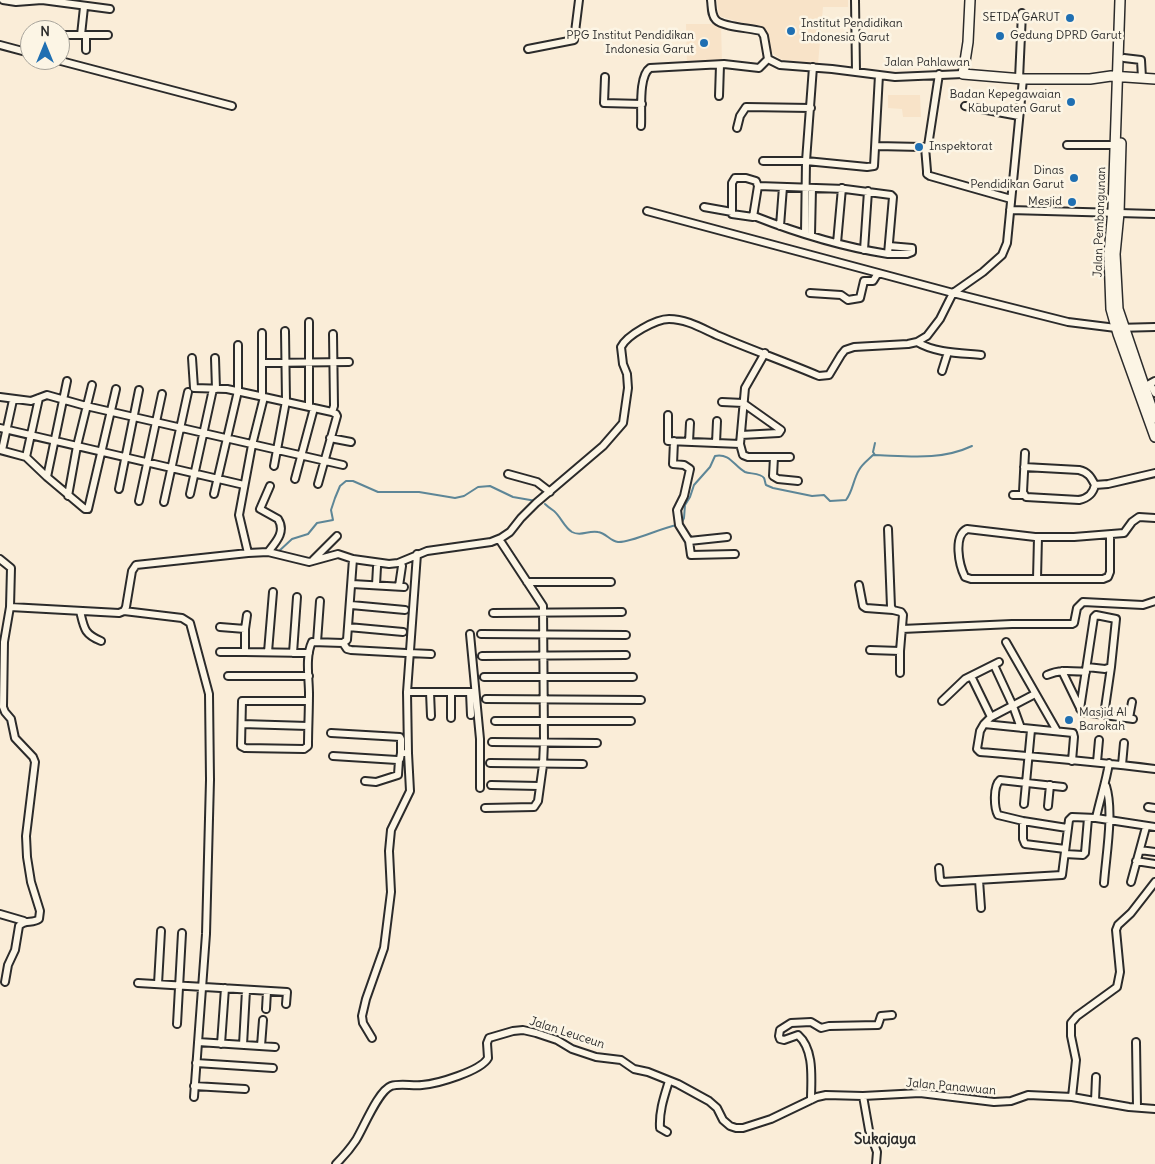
<!DOCTYPE html>
<style>
body{margin:0}
#map{position:relative;width:1155px;height:1164px;overflow:hidden;background:#faedd8;font-family:Delius,sans-serif}
canvas{display:block}
.north{position:absolute;left:20px;top:20px;width:50px;height:50px;box-sizing:border-box;background:#fcf5e5;border:1px solid #a8a49b;border-radius:50%;rotate:0deg;font-size:14px;font-weight:700;line-height:20px;text-align:center;color:#2b2b2b}
.north::after{content:'';display:block;margin:auto;width:18px;height:22px;background:#1f6fb2;clip-path:polygon(50% 0,100% 100%,50% 72%,0 100%)}
</style>
<div id="map">
<canvas width="1155" height="1164"></canvas>
<div class="north">N</div>
</div>
<script>
const ctx = document.querySelector('canvas').getContext('2d');
ctx.lineJoin = 'round';
function fill(path, color) {
  ctx.fillStyle = color;
  ctx.fill(path, 'evenodd');
}
function strokePath(path, color, width, dash) {
  ctx.strokeStyle = color;
  ctx.lineWidth = width;
  ctx.lineCap = dash ? 'butt' : 'round';
  ctx.setLineDash(dash || []);
  ctx.stroke(path);
}
function label(font, color, halo, rows, align = 'center') {
  ctx.font = font + ' Delius,sans-serif';
  ctx.lineWidth = 5;
  ctx.setLineDash([]);
  ctx.textBaseline = 'middle';
  ctx.strokeStyle = halo;
  ctx.fillStyle = color;
  for (const [text, x, y, turn = 0] of rows) {
    ctx.save();
    ctx.translate(x, y);
    ctx.rotate((+turn || 0) * Math.PI / 180);
    ctx.textAlign = isNaN(turn) ? turn : align;
    if (halo) ctx.strokeText(text, 0, 0);
    ctx.fillText(text, 0, 0);
    ctx.restore();
  }
}
const built = new Path2D(`
 M717 0H848V7H823L818 64 782 60 771 52 769 35 756 27 719 16Z
 M686 24H721L722 62 687 65Z
 M888 95H920L921 117H903L902 109 888 108Z`);
const stream = new Path2D(`
 M875 443 873 452 875 455
 M545 504C548 507 551 509 554 511 561 517 564 527 572 532 581 537 588 530 598 532 606 533 610 541 618 542 631 543 660 528 677 525
 M681 524 684 518 685 505 690 497 694 485 710 467 715 456C730 453 734 466 745 472 750 474 761 473 764 478 765 480 765 483 766 485L773 488 812 496 824 495 830 501 846 500C853 491 853 480 859 470 862 464 868 460 873 455 907 456 940 461 972 446
 M278 552 292 539 308 534 317 523 333 520 331 510 335 498 340 486 346 481H353L378 492H419L455 498 464 496 478 487 490 486 513 497 536 501`);
const street = new Path2D(`
 M3 0 16 2 42 0 110 9
 M711 0C712 7 711 15 716 20 723 27 750 28 761 31L764 36 768 59 780 65 832 69 895 77 963 74
 M855 0 856 72
 M60 35H108
 M81 35 84 7
 M86 35V50
 M0 45 30 53
 M528 49 574 40 579 0
 M1124 58 1141 60 1142 78
 M57 60 232 106
 M605 77 604 103 642 104
 M1019 79 1022 13
 M719 96 720 65
 M965 106 1019 116
 M641 126C642 112 638 76 650 68L724 64 759 68 768 59
 M737 128 740 116 746 107 811 108
 M1067 145H1115
 M876 146 922 147 928 146 939 74
 M925 147 927 171V174L930 176 1011 199
 M763 161H806L867 167 874 166 879 75
 M735 178H746L756 181 758 186 753 217 732 214V183Z
 M704 207 732 212
 M1010 210 1155 214
 M647 211 953 293 1068 322 1116 328 1155 327
 M754 216C797 233 843 247 888 254L893 197 891 195 845 189 758 186
 M780 226 783 187
 M805 233 806 161 813 67
 M811 235 812 188
 M837 243 842 188
 M864 250 868 191
 M888 254H907L912 252V248L889 246
 M810 293 841 295 848 300 860 298 864 281H873L878 273
 M262 333V397
 M333 334 334 406 332 412 264 397 252 445 239 515 248 553 268 552 309 562 338 554 353 559 389 564 398 563 427 551 491 542 501 538 510 532 521 518 536 503 603 446 623 423 628 388 627 374 623 364 621 347C627 335 656 319 669 319 687 319 703 329 719 336 752 350 786 362 819 376L829 375 841 355 845 350 854 347 908 344 917 342 927 336 940 319 953 293 983 272 1002 255 1007 243 1023 79
 M917 342C935 353 960 353 981 355
 M765 353 745 388 740 444 743 455 748 457H790
 M192 358 194 388 227 389 264 397
 M215 358 216 389
 M263 363 349 362
 M942 371 948 352
 M1150 384 1155 393
 M1144 387 1155 381
 M0 397 31 401 47 395 86 406 343 465
 M722 402 743 403 781 430 779 433 741 435
 M309 406V322
 M668 415V441L740 444
 M0 428 244 485
 M330 438 351 442
 M674 441 673 464 684 465 690 469 684 496 677 510 679 525 689 541 691 555 735 554
 M689 442 690 423
 M716 443 717 421
 M0 450 26 457 47 477 85 509H88L116 389
 M2 450 13 400
 M1025 453 1023 492 1026 497 1079 500C1088 498 1093 494 1095 485
 M26 457 39 398
 M774 457 773 476 778 479 798 481
 M274 466 286 401 285 331
 M1024 467 1079 470C1088 472 1091 477 1095 485L1108 484 1155 473
 M508 474 537 482 550 492
 M47 477 67 381
 M295 479 314 408
 M318 484 337 416 336 414 332 412
 M119 489 139 390
 M190 494 213 389
 M214 494 238 391V345
 M1013 495H1024
 M68 496 77 446 92 385
 M139 501 162 394
 M164 502 188 392
 M888 529 891 607 893 610 901 612 903 615 900 651V673
 M1110 535V572L1108 577 1103 579H971L965 577C959 565 953 536 967 529L1035 537H1074L1124 533 1132 522 1139 517 1155 518
 M689 541 727 537
 M268 552C276 542 286 532 278 519L260 509 270 486
 M0 559 11 568 10 607
 M313 560 337 536
 M1037 579 1038 537
 M527 582H611
 M352 584 404 587
 M376 585 377 567
 M859 585 863 606 866 608 893 610
 M399 586 402 566
 M351 605 405 610
 M80 611C84 628 84 634 101 641
 M124 611 182 618 190 623 209 694 210 780 206 934 194 1097
 M493 613 622 612
 M220 627 245 629V652L309 653
 M348 627 403 632
 M245 629 247 615
 M902 629 1012 624H1072L1074 623 1077 608 1083 602 1143 605 1155 601
 M470 634 480 739V788
 M481 634 626 635
 M317 642 320 601
 M1006 642 1057 731
 M343 643 347 649 351 650 406 653
 M870 650 900 651
 M220 652H245
 M268 652 273 592
 M293 653 297 597
 M409 653 431 654
 M482 656 626 655
 M994 665 1013 706 1021 728
 M1087 667 1105 669 1111 667 1116 619 1096 615 1094 617 1080 709 1083 712 1133 719
 M1062 671 1080 708
 M1047 675C1060 669 1072 671 1086 672
 M228 676H309
 M971 676 991 717
 M484 677H633
 M407 692H470
 M430 692 431 716
 M451 692V718
 M486 699 641 700
 M309 701H242L241 746 245 748 304 749 308 746C308 729 309 712 309 694 309 678 305 657 312 642L343 643 347 640 353 559
 M942 701 965 679 999 662
 M471 715 470 692H474
 M1104 715 1111 667
 M1129 718 1132 702
 M495 721H631
 M242 724 308 726
 M984 724 991 717 1035 694
 M331 733 400 737 401 739V753
 M492 742 597 743
 M333 756 397 760 400 759 401 753H404
 M1072 761 1074 737 1073 733 984 724 980 731 977 749 980 752C1038 757 1097 762 1155 769
 M1097 762 1099 740
 M490 763 583 764
 M1122 765 1124 743
 M365 781 376 782 398 775 399 760
 M491 785 539 786
 M1063 787 1000 780C993 786 994 808 998 815L1023 821 1067 828
 M1024 804 1031 730
 M1048 806 1050 785
 M1148 807 1155 808
 M485 808 534 807 538 801 543 765 544 742 543 606 499 539
 M1096 818C1100 799 1106 782 1109 763
 M1023 821V839L1025 844 1065 849
 M1140 850 1155 852
 M1065 854 1083 855 1085 853 1088 818
 M1136 861 1155 864
 M939 868 940 879 942 882 1062 875 1069 820 1072 817 1096 818 1155 827
 M979 880 981 908
 M1131 882 1146 827
 M1104 883C1106 855 1114 812 1106 786
 M0 914 24 921
 M5 982 8 965 15 950 19 926C24 919 33 924 39 919L40 911 31 882 27 857 26 836 35 762 33 757 15 738 11 719 5 712 3 707 4 642 10 607 119 613 124 611 126 607 132 571 136 565 248 553
 M138 983 287 992 286 1004
 M158 984 161 931
 M266 1009 267 991
 M177 1024 182 933
 M372 1038 363 1023 362 1016 366 999 384 948 391 892 389 851 391 830 410 791 408 753 407 692 417 554
 M198 1042 275 1047
 M1136 1042 1137 1107
 M221 1044 225 988
 M243 1045 246 990
 M261 1046 263 1020
 M196 1063 273 1068
 M194 1086 245 1089
 M863 1096 869 1130 877 1152 876 1164
 M1072 1097 1076 1060 1071 1036V1023L1077 1016 1117 987 1120 972 1116 930 1118 925 1131 913 1155 882
 M811 1100C811 1080 815 1050 798 1035L784 1040 780 1039 779 1036 780 1030 791 1023 811 1022 821 1028 829 1026 878 1025 881 1016 892 1015
 M1095 1101 1096 1077
 M667 1132 660 1128C659 1111 664 1097 669 1081
 M336 1164C343 1157 350 1149 356 1140 364 1127 378 1091 391 1086 400 1083 412 1086 422 1085 437 1084 481 1071 488 1058L487 1043 489 1038 513 1031 523 1030 536 1033 557 1040 572 1049 596 1057 621 1060 634 1069 648 1072 678 1084 709 1101 717 1108 723 1120 730 1126 736 1128H743L771 1119 817 1097 826 1095 863 1096 920 1093 994 1102 1011 1101 1028 1095 1072 1097 1129 1107 1155 1109`);
const secondary = new Path2D(`
 M970 0 968 42 963 74 1023 79H1090L1111 76 1155 79
 M1120 0 1113 209 1109 254 1111 309 1118 334 1155 437
 M1121 143 1119 213 1115 254 1118 309 1155 418`);
const markers = [
 [1070,18,5,"#1f6fb2"],
 [791,31,5,"#1f6fb2"],
 [1000,36,5,"#1f6fb2"],
 [704,43,5,"#1f6fb2"],
 [1071,102,5,"#1f6fb2"],
 [919,147,5,"#1f6fb2"],
 [1074,178,5,"#1f6fb2"],
 [1072,202,5,"#1f6fb2"],
 [1069,720,5,"#1f6fb2"]
];
const poiNames = [
 ["SETDA GARUT",1060,18],
 ["Institut Pendidikan",801,24,"left"],
 ["Indonesia Garut",801,38,"left"],
 ["PPG Institut Pendidikan",694,36],
 ["Indonesia Garut",694,50],
 ["Gedung DPRD Garut",1010,36,"left"],
 ["Badan Kepegawaian",1061,95],
 ["Kabupaten Garut",1061,109],
 ["Inspektorat",929,147,"left"],
 ["Dinas",1064,171],
 ["Pendidikan Garut",1064,185],
 ["Mesjid",1062,202],
 ["Masjid Al",1079,713,"left"],
 ["Barokah",1079,727,"left"]
];
const streetNames = [
 ["Jalan Pahlawan",927,63],
 ["Jalan Pembangunan",1100,222,-88],
 ["Jalan Leuceun",567,1033,18],
 ["Jalan Panawuan",951,1087,5]
];
const quarterNames = [
 ["Sukajaya",885,1140]
];
fill(built, '#f8e3c8');
strokePath(stream, '#5d8697', 2);
strokePath(street, '#2b2b2b', 10);
strokePath(secondary, '#2b2b2b', 12);
strokePath(street, '#fcf5e5', 6);
strokePath(secondary, '#fcf5e5', 9);
for (const [x, y, r, color] of markers) {
  const dot = new Path2D();
  dot.arc(x, y, r, 0, 2 * Math.PI);
  ctx.fillStyle = color;
  ctx.fill(dot);
  strokePath(dot, '#fcf5e5', 2);
}
label('12px', '#2b2b2b', '#fcf5e5', poiNames, 'right');
label('12px', '#2b2b2b', '#fcf5e5', streetNames);
label('bold 15px', '#2b2b2b', '#fcf5e5', quarterNames);
</script>
